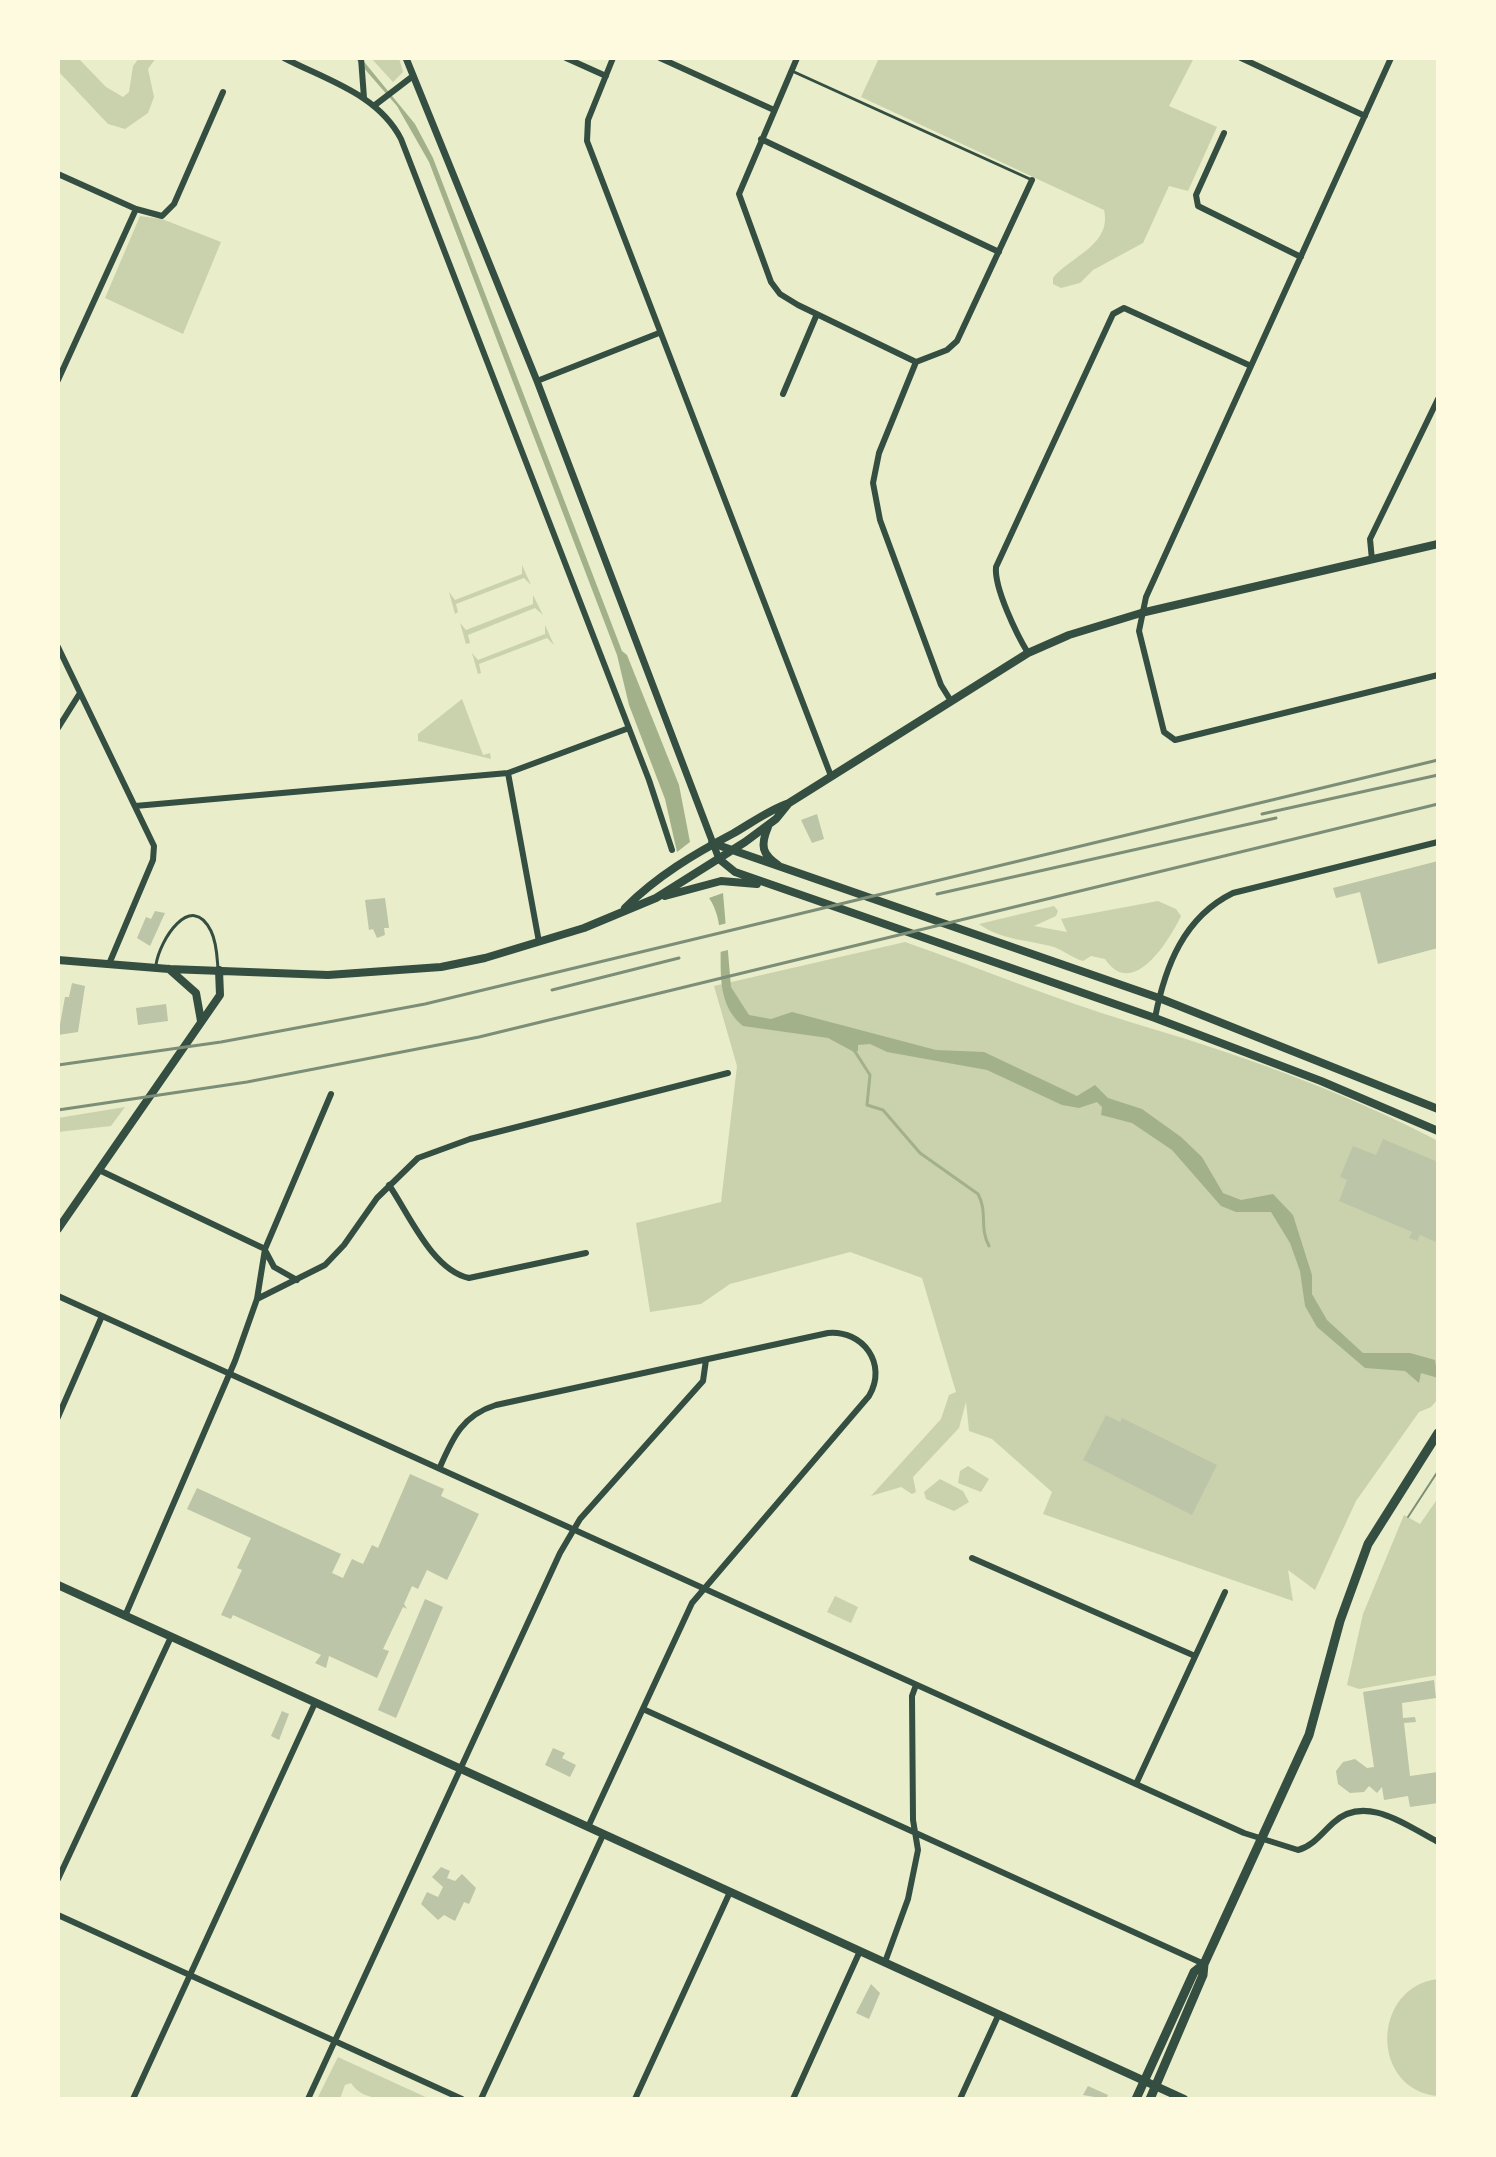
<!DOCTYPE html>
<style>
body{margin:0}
#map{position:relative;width:1496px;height:2157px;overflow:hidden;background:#e9edc9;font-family:"Nunito Sans",sans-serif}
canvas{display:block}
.frame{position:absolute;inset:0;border:60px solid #fefae0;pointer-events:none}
</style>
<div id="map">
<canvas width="1496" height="2157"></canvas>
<div class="frame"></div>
</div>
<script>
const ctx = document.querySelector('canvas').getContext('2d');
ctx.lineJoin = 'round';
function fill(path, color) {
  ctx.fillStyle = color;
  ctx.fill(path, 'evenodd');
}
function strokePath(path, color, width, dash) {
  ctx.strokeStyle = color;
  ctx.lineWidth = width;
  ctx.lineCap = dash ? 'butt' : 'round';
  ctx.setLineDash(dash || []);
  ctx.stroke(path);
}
const green = new Path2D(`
 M58 58H78L106 87 123 97 129 92 133 66 139 58H156L148 69 154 97 148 113 125 129 108 124 58 71Z
 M371 58H399L403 72 393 82Z
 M879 58H1194L1169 106 1217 127 1188 191 1169 186 1143 243 1093 270 1080 283 1061 288 1053 284V278C1071 256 1112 245 1104 210L861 97Z
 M140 216 162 219 221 242 183 334 105 298Z
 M522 565 531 585 524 578 456 604 458 612 455 614 449 592 455 600 522 574Z
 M533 595 543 615 535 608 468 635 470 643 466 644 460 623 466 630 533 604Z
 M545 625 554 645 547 638 479 664 481 673 478 674 472 653 478 660 545 634Z
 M462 699 483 755 490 753 491 759 418 741V734Z
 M1158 901 1176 909 1181 916C1170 939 1133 1001 1105 959L1091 956 1083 961C1072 958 1065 951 1054 947 1030 940 1000 940 979 924L1054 906 1058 911 1056 916 1034 926 1067 932 1061 919Z
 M905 942C980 968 1054 999 1130 1022 1235 1053 1341 1090 1438 1141V1399L1431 1407 1419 1412 1356 1501 1315 1590 1288 1570 1293 1601 1043 1514 1052 1492 992 1439 969 1431 966 1402 959 1428 913 1477 916 1492 912 1494 901 1487 871 1496 941 1419 949 1395 956 1392 922 1278 850 1252 730 1284 701 1304 650 1312 636 1223 721 1202 737 1066 714 986Z
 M125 1107 111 1126 58 1132V1118Z
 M968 1466 989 1479 981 1492 958 1483 960 1471Z
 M940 1479 963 1491 969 1502 954 1511 926 1499 924 1492Z
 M1438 1498V1675L1359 1689 1347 1685 1363 1614 1404 1515 1420 1524Z
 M835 1596 858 1607 851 1623 827 1612Z
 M1438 1979V2096C1370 2090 1371 1987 1438 1979Z
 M338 2057 340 2058 430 2099C407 2099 365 2106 351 2083L345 2085 340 2099H317Z`);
const water = new Path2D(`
 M355 58H361L415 124 433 158 622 651 627 655 679 785 690 842 677 852 665 799 629 705 617 655 429 162 397 106Z
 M723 893 731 987 749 1015 771 1019 792 1012 936 1050 984 1052 1077 1096 1095 1085 1108 1098 1142 1109 1181 1137 1202 1157 1223 1193 1241 1200 1273 1194 1293 1215 1312 1275V1294L1327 1320 1363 1353H1410L1435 1360 1438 1378 1421 1373 1419 1383 1405 1371 1365 1368 1317 1327 1305 1306 1300 1271 1290 1243 1271 1212H1236L1221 1206 1172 1150 1132 1123 1101 1115 1102 1107 1097 1102 1079 1108 1062 1105 987 1070 887 1052 870 1044 858 1045V1051L854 1052 828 1038 743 1026C703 993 735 936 709 898Z`);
const pier = new Path2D(`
 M731 922 732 949 716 953V926Z`);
const stream = new Path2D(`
 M854 1050 870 1075 867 1105 883 1110 920 1153 978 1194C988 1212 979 1228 989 1246`);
const building = new Path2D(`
 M817 814 824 839 812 843 801 820Z
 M1438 861V948L1378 964 1360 892 1336 898 1333 888Z
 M385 898 389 928H384L385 935 377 938 373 929 369 930 365 900Z
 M155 911 165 913 150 946 137 938 146 917 151 919Z
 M72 983 85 986 78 1032 58 1035 65 997H69Z
 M166 1004 168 1021 138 1025 136 1008Z
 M1383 1139 1438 1162V1243L1420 1235 1417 1241 1409 1238 1412 1232 1339 1201 1347 1180 1340 1177 1353 1146 1376 1155Z
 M1106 1415 1120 1422 1122 1418 1217 1465 1192 1515 1083 1460Z
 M410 1474 444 1489 441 1496 479 1514 447 1580 427 1570 418 1589 412 1586 404 1604 407 1609 403 1607 383 1649 389 1651 377 1678 329 1656 326 1668 315 1663 321 1655 233 1615 231 1619 221 1615 242 1570 237 1568 251 1538 187 1509 197 1488 341 1554 332 1573 343 1578 352 1559 363 1564 372 1545 378 1548Z
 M425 1599 443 1607 396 1718 378 1710Z
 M1434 1680 1436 1698 1402 1703 1403 1718 1415 1717 1416 1722 1404 1723 1410 1776 1438 1772V1803L1410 1807 1408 1796 1384 1800 1382 1787 1377 1793 1369 1786 1364 1792 1350 1793 1338 1784 1336 1771 1343 1762 1355 1759 1367 1768 1374 1767 1363 1692Z
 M282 1711 289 1714 279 1740 271 1736Z
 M553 1748 565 1753 562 1758 576 1765 570 1777 545 1765Z
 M441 1867 450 1871 447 1878 455 1881 462 1874 476 1888 469 1904 464 1902 455 1921 444 1915 438 1920 421 1904 427 1892 438 1897 443 1887 432 1877Z
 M871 1984 880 1993 869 2019 856 2013Z
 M1088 2086 1108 2095 1106 2099 1083 2095Z`);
const service = new Path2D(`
 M792 71 1032 180
 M156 965C159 941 191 890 211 931 217 943 217 957 218 969`);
const minor = new Path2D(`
 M284 58C326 80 378 94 401 139L649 780 672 850
 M361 58 364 98
 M566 58 606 76
 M613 58 588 120 587 141 831 776
 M660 58 774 110
 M797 58 739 194 771 282 780 294 798 305 916 362
 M1241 58 1365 116
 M1391 58 1146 597 1139 631 1164 732 1175 740 1438 675
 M375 105 413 76
 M1224 133 1196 195 1198 206 1301 257
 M761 139 999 252
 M58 174 136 209 162 216 174 204 223 92
 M916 362 879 453 873 483 880 520 941 685 951 701
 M916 362 947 350 957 341 1032 180
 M58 380 136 209
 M537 381 659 333
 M783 394 817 314
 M1372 560 1370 539 1438 399
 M58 647 154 846 153 860 109 964
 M1028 653C1017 635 994 588 996 567L1113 314 1124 308 1251 366
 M58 728 80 693
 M508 773 539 942
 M135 806 508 773 629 728
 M1155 1018C1165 966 1184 917 1233 893L1438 842
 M99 1170 265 1249
 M389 1185C409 1214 432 1270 469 1278L586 1253
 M266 1252 274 1267 297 1280
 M58 1296 1244 1833 1298 1850C1313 1846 1322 1833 1333 1823 1365 1793 1407 1826 1438 1842
 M257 1299 325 1265 344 1245 377 1198 418 1158 470 1139 728 1073
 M58 1417 102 1316
 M440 1467C453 1437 463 1415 496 1405L828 1333C863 1330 888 1364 869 1396L692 1603 588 1827
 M972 1558 1195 1656
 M125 1616 235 1361 257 1299 265 1249 331 1094
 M643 1709 1204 1964
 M1136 1784 1225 1592
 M58 1879 171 1637
 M58 1915 462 2099
 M885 1962 908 1899 918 1850 913 1820 912 1696 916 1685
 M133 2099 315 1703
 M308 2099 560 1553 580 1519 703 1381 706 1360
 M481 2099 603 1835
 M635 2099 730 1892
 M793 2099 860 1951
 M960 2099 998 2016`);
const tertiary = new Path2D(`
 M406 58 537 381 719 859`);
const secondary = new Path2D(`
 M768 827C760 846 762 854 778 865
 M712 843 1159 998 1438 1109
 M719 859 735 872 1155 1018 1321 1081 1438 1131
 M665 896 721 881 757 884
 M625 908C657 876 694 854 734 833 753 822 769 810 789 803L1028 653 1069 635 1141 613 1438 544
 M58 960 169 969 328 975 441 967 485 958 584 928 656 898 745 842 776 819 789 803
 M169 969 196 993 201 1021
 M58 1229 220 995 219 970
 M58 1585 1184 2099`);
const primary = new Path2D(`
 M1136 2099 1194 1972 1204 1964
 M1150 2099 1203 1975 1204 1964 1309 1735 1340 1621 1368 1544 1438 1433`);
const tram = new Path2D(`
 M1408 1517 1438 1471`);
const rail = new Path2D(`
 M1262 814 1438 775
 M937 894 1276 818
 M552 990 679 958
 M58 1065 221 1042 425 1004 1438 760
 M58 1110 247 1082 479 1037 1438 804`);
fill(green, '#cad2ad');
fill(water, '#a3b18a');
fill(pier, '#e9edc9');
strokePath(stream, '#a3b18a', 3);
fill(building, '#bcc5a7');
strokePath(service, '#344e41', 3);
strokePath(minor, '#344e41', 6);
strokePath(tertiary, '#344e41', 7);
strokePath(secondary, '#344e41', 8);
strokePath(primary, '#344e41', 9);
strokePath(tram, '#7c8e77', 2);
strokePath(rail, '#7c8e77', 3);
</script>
